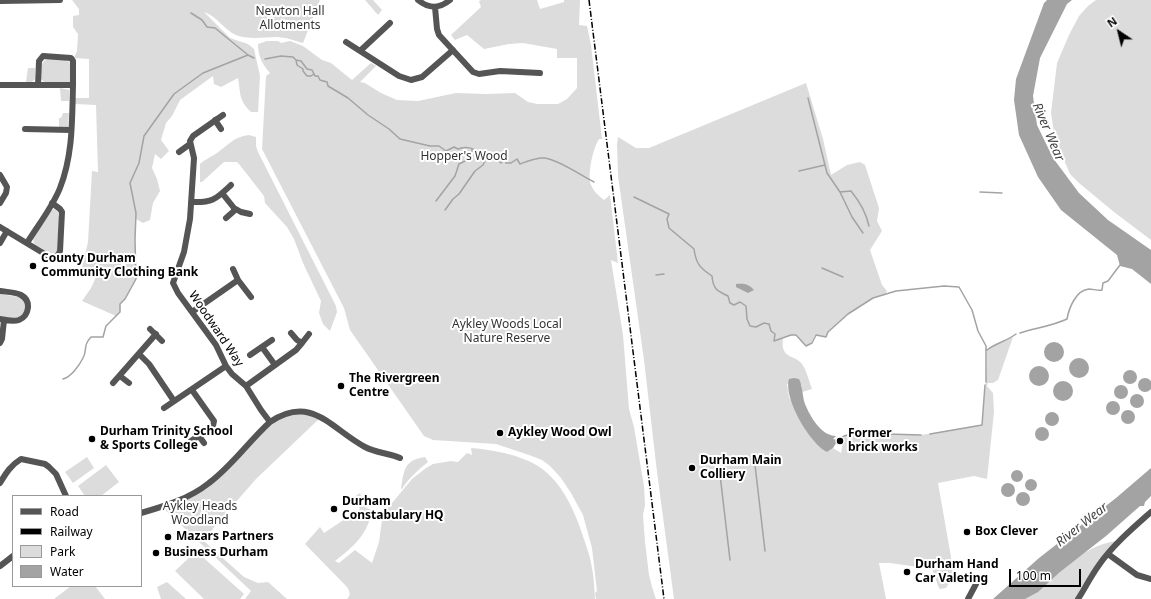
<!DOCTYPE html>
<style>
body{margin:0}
#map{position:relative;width:1151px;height:599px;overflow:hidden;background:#fff;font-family:"Noto Sans",sans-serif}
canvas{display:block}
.legend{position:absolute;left:12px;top:495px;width:130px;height:92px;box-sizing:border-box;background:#fff;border:1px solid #999;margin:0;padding:5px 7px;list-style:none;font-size:12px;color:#000}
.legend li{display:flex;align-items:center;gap:8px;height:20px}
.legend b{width:20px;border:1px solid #999}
.north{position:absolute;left:1099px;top:12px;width:40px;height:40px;-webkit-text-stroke:3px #fff;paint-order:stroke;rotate:325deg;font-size:11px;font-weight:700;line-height:16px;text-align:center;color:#000}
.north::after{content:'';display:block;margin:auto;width:14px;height:18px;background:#000;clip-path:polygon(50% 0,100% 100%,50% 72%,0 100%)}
.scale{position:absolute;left:1009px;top:569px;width:72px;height:18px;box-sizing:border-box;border:2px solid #000;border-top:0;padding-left:5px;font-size:12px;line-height:14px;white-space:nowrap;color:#000;-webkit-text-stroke:3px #fff;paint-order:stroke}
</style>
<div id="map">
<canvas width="1151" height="599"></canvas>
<ul class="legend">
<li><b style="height:5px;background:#555"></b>Road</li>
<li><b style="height:5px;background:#000"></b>Railway</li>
<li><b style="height:11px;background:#dcdcdc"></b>Park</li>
<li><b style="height:11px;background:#a3a3a3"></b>Water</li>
</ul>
<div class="north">N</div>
<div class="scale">100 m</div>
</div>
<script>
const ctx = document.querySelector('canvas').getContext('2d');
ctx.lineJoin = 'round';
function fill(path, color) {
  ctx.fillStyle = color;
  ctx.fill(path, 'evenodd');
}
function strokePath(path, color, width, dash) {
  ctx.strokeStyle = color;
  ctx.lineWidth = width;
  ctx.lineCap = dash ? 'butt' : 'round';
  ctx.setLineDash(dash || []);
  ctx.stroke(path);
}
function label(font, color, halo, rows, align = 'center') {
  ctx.font = font + ' "Noto Sans",sans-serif';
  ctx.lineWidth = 4;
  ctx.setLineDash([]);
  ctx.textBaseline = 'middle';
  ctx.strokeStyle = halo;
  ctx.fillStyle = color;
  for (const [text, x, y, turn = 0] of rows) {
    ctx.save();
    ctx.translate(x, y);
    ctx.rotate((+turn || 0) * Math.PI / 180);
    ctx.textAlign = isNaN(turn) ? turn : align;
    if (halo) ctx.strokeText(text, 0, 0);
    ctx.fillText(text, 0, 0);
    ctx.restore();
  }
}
const green = new Path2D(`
 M72 0H320L303 43C295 41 286 37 276 37 264 37 249 40 236 35 224 30 217 16 204 12L230 38 248 44 254 49 260 76 258 112H251C238 99 241 94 238 78L221 87 214 84 213 76 180 100 172 116 166 123 161 140 169 151 161 159 155 154 152 168 157 179 160 191 153 203 150 220 143 223 136 219 135 240 136 279 125 299 120 304V312L116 316 82 301 91 288 97 275 81 271 88 242 92 171 98 172 96 105 75 104V98H89V59L74 58 77 51 78 34 73 27V16L79 15V9Z
 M365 0H373L382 10 378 15Z
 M481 0H537L540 9 564 2V0H580L579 25 587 26 591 45 602 139H599C593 148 587 175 591 185 594 192 599 196 604 200L610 195 618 263 611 260 623 335 629 409 634 427 644 486 645 505 643 515 645 542 649 575 652 587 656 599H596L595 593 597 591 592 548 583 515 571 493 561 478 550 466 542 460 529 455 496 444 433 440 424 436 350 330 344 308 262 149 266 76 270 73C262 64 258 56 258 44L267 41H278L281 43 290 41 303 46 322 60 331 63 352 80 371 63 376 66 360 82 365 83 381 93 397 100 418 101 456 93 486 94 515 93 528 102 537 104H558L567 99 577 88V58H557V49L523 43 509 44 484 49 467 35 455 40 451 35 481 7 479 1Z
 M1096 0H1151V240L1114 212 1079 183 1070 174 1055 139 1051 113 1057 63 1069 35 1079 16 1088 6Z
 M48 59C72 60 72 58 71 82L45 83 41 79C42 72 39 61 48 59Z
 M28 68H35V79L32 82H26Z
 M806 83 823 139 831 175 847 165 860 162 865 165 879 208 877 221 882 231 870 250 882 285 887 291 885 295 873 298 848 314 828 332 826 337 815 335C812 340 812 344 806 346L796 335H791L783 338C780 360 795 354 802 364 807 371 809 381 812 389L802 392V385L787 384 789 397 808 432 814 441 827 452 833 448 841 453 844 436 854 433 921 435 982 425 987 368V350L993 345 1013 337 998 380 993 383H988L987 386 993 393 994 412 987 479 974 476 938 483 951 557 953 577 946 588 940 589 939 588 932 569 890 563H879L886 599H674L657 472 644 360 618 176 617 144 618 137 636 148H649Z
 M60 88 69 90V101H61Z
 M63 113H69L68 127H59V118H61Z
 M249 135 256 137V146L258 152 336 306 337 312 330 331 323 324 319 313 321 301 303 263 294 239 287 227 265 203 264 196 239 164 237 162H224L202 182H200V164C204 160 209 158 214 155 227 147 232 137 249 135Z
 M54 209 58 212 59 219 57 251 56 254 51 255 34 244 33 239 51 211Z
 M0 294 19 297 25 302V313L17 319 0 317Z
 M288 413 321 417 256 479 214 527 205 542 244 577 258 583 268 582 287 599H245L251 591 162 507 209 484 262 429Z
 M471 448C493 450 518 454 538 466 564 483 576 514 585 542 587 549 590 556 591 563 594 575 594 587 595 599H347C351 595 350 592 347 587L305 544 320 527 324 533 360 509 353 498 360 493 365 507 371 510C370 533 352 548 335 561L339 563 355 550 372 563 379 542 382 520 387 509 412 479 426 468 433 464 451 461 458 462 467 453 472 455Z
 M87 457 94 468 73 483 65 472Z
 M425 457 428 462C418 470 409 478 402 489H401C404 470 404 460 425 457Z
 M106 465 119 482 101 496H85L78 486Z
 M1117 541C1098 560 1087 576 1075 599H1025C1056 581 1079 545 1117 541Z
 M196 551 244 594 240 599H204L175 571Z
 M167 582 186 599H161L157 587Z
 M71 586H95L105 599H54Z`);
const water = new Path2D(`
 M1047 0H1072L1067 4 1040 58 1033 96 1037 125 1053 158 1079 193 1108 220 1151 250V284L1132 269 1120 266 1117 255 1061 210 1038 177 1019 135 1014 100 1016 79 1044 3Z
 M736 284C744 283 749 284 754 290L748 293 736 287Z
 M1044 352a10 10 0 1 1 20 0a10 10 0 1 1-20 0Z
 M1069 368a10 10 0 1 1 20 0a10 10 0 1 1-20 0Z
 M1029 376a10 10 0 1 1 20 0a10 10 0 1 1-20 0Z
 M1123 377a7 7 0 1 1 14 0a7 7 0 1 1-14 0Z
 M794 378 799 379C803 387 802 395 805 404 810 416 821 436 836 436L833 439 838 440 833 448 827 452C810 444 783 398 789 379Z
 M1138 385a7 7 0 1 1 14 0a7 7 0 1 1-14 0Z
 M1053 391a10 10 0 1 1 20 0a10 10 0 1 1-20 0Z
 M1114 392a7 7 0 1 1 14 0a7 7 0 1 1-14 0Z
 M1130 401a7 7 0 1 1 14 0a7 7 0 1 1-14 0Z
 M1106 408a7 7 0 1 1 14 0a7 7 0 1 1-14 0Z
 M1121 417a7 7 0 1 1 14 0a7 7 0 1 1-14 0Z
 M1045 419a7 7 0 1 1 14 0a7 7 0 1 1-14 0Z
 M1035 434a7 7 0 1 1 14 0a7 7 0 1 1-14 0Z
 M1151 468V496L1145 502 1144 506H1140L1106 536 1060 572 1038 592 1025 599H993L1039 558 1116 498Z
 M1011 476a6 6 0 1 1 12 0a6 6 0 1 1-12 0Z
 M1025 485a6 6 0 1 1 12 0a6 6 0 1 1-12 0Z
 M1001 490a7 7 0 1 1 14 0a7 7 0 1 1-14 0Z
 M1016 499a7 7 0 1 1 14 0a7 7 0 1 1-14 0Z`);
const stream = new Path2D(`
 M191 13 202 20 207 27 215 28 248 55
 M265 59 281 56 293 57 296 60 301 61 307 69 312 70 315 76H318L320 80 327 82 328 86 348 98 368 115 389 129 400 139 430 146H439L446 151 454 147 458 149C469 144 478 152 487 155L488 157 492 160 496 159 501 163 503 161 505 160 506 163H511L517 159 520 164C528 161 537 157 545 158 561 161 580 175 594 182
 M296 60 297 65 303 69V71L307 76H311L314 74
 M808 98 827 173 840 192 851 191C860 202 866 212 869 226
 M799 171 825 165
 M840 192 852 217 863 233
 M980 192 1002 193
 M634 197 669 214 667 219 669 228 694 249C696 264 700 268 712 276 713 289 717 291 728 296L730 303 734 305 740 302 746 306 747 319 750 326 756 327 764 323 769 324 771 331 775 334 774 341 791 335H796L806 346 812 343 816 335 826 337 828 332 848 314 873 298 896 291 944 286 959 287 972 310 978 331 986 346V382
 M436 201 455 176 459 164 471 158 472 149
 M445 210 453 199 459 194 475 171 483 165 487 157
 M822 268 843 277
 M656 275 664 274
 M1020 333C1036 328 1052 326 1067 319 1069 308 1076 290 1089 289 1093 289 1098 291 1102 290L1103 283 1108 281 1120 265
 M987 350C996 343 1007 341 1016 334
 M63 379C71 377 79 366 83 358 88 349 82 347 91 337H103L106 326 120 312V304L125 299 136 279 135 240 136 213 130 183 139 163 144 136 174 94 203 73 248 55 254 58
 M930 434 982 425 985 385
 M838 440 844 436 854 433 921 435
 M755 465 765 551
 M719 466 730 560`);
const minor = new Path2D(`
 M418 0C429 9 439 9 450 0
 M0 1 60 0
 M435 7 437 29 439 35 473 72 479 74 500 71 540 73
 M346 42 399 76 411 80 422 77 453 50
 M360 51 390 23
 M0 85H73V61L71 58 43 56 39 61 38 85
 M223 115 193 136 190 141 194 158 190 219 184 252 173 283 178 293 216 345 226 366 232 374 246 386 261 410 270 422
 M215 120 221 129
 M25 129 71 130
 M179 152 190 144
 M0 175 7 187 6 193 0 203
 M222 193 234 208V211L226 218
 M191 202C213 203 216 199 231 185
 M234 208 241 212 250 214
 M0 227 48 256 54 258 58 255 60 251 62 212 60 209 52 203
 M0 243 7 231
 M27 243C38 225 52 208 60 188 73 155 72 120 73 85
 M233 269 238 280 251 297
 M0 291C7 292 15 292 21 295 32 301 29 316 19 320 13 322 5 320 0 319
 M192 312 238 280
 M150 329 162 341
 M0 343 2 339 4 320
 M302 343 309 334
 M262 347 275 365
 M139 354 149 364 174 401
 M250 355 272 340
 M120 376 129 383
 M113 383 156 334
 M246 386 296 350 302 343 297 340 291 333
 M164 408 226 366
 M199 436 204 443
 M191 441 213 426 214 421 192 390
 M0 483C6 473 11 465 21 459L45 464 49 467 56 474 66 496
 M141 513C165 506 189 499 209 483 232 466 249 441 270 422 312 394 331 429 365 447 376 453 389 453 400 458
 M1108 554 1137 575 1151 579
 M0 566 13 556
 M968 599 976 584
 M1078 599C1085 588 1091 576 1099 565 1113 545 1133 528 1151 512`);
const rail = new Path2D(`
 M589 0 664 599`);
const markers = [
 [33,266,4,"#000"],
 [341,386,4,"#000"],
 [500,433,4,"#000"],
 [92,439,4,"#000"],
 [840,441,4,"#000"],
 [692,468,4,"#000"],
 [334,509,4,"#000"],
 [967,532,4,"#000"],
 [168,537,4,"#000"],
 [156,553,4,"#000"],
 [907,572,4,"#000"]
];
const parkNames = [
 ["Newton Hall",290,12],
 ["Allotments",290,26],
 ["Hopper's Wood",464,157],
 ["Aykley Woods Local",507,325],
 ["Nature Reserve",507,339],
 ["Aykley Heads",200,507],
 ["Woodland",200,521]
];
const poiNames = [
 ["County Durham",41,259],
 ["Community Clothing Bank",41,273],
 ["The Rivergreen",349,379],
 ["Centre",349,393],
 ["Durham Trinity School",100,432],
 ["& Sports College",100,446],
 ["Aykley Wood Owl",508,433],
 ["Former",848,434],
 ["brick works",848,448],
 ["Durham Main",700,461],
 ["Colliery",700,475],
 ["Durham",342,502],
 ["Constabulary HQ",342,516],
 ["Box Clever",975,532],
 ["Mazars Partners",176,537],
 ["Business Durham",164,553],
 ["Durham Hand",915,565],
 ["Car Valeting",915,579]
];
const streetNames = [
 ["Woodward Way",216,329,56]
];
const waterNames = [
 ["River Wear",1048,132,67],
 ["River Wear",1082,525,-38]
];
fill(green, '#dcdcdc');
fill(water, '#a3a3a3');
strokePath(stream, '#a3a3a3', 1.5);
strokePath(minor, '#555', 6);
strokePath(rail, '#000', 1.5, [6, 2, 1, 2]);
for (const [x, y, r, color] of markers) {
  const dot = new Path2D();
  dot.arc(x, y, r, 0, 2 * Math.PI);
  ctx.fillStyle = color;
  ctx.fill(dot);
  strokePath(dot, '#fff', 1.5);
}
label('12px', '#333', '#fff', parkNames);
label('bold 12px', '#000', '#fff', poiNames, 'left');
label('12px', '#000', '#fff', streetNames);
label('italic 13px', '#444', '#fff', waterNames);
</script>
